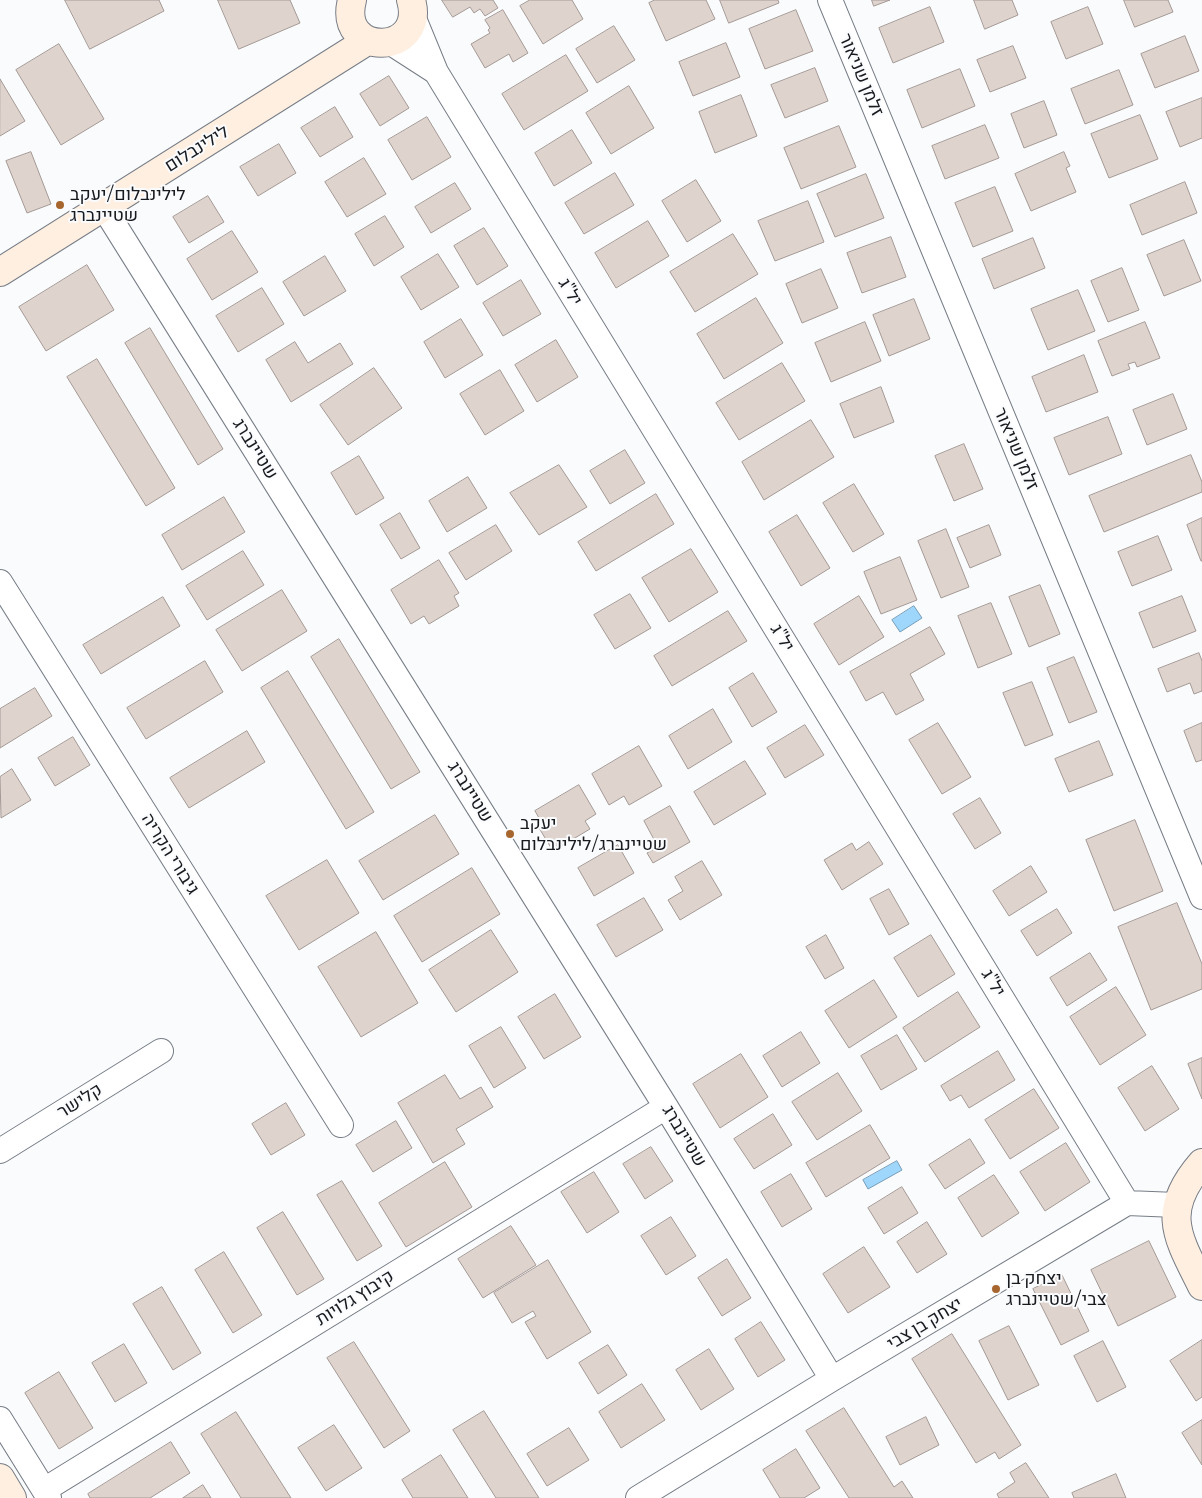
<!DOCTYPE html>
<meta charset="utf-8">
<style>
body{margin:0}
canvas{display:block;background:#fafbfd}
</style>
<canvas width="1202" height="1498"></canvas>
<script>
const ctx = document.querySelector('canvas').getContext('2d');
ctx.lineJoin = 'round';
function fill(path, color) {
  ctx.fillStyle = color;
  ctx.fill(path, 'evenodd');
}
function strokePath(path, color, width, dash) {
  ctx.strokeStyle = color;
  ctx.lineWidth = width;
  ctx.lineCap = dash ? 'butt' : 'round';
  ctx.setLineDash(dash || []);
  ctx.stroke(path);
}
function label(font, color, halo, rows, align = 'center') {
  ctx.font = font + ' Literata,Heebo,serif';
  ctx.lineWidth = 4;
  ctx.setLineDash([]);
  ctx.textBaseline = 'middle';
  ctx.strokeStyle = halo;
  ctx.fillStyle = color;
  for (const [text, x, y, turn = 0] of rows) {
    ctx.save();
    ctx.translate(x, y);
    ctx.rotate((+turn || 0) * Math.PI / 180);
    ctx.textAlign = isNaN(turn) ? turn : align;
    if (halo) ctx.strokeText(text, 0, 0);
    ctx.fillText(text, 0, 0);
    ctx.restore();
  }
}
const water = new Path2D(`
 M914 606 922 618 900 632 892 620Z
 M897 1161 902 1170 868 1189 863 1180Z`);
const building = new Path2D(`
 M65 0H159L164 11 90 49Z
 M218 0H290L300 23 239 49Z
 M442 0H493L498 8 485 16 480 9 474 13 470 7 453 17Z
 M530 0H572L583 19 543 44 520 6Z
 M655 0H706L715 19 666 41 649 3Z
 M720 0H778L779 3 729 23Z
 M872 0H890L874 6Z
 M974 0H1012L1018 15 985 29Z
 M1124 0H1168L1173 12 1135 27Z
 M930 7 944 42 893 63 879 28Z
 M1088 7 1103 44 1066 59 1051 22Z
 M503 10 528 53 513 62 509 54 485 68 471 44 490 33 488 30 490 28 485 20Z
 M796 10 813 51 765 69 749 29Z
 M614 26 635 60 597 83 576 49Z
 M1185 36 1199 71 1155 88 1141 54Z
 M726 43 740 77 693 96 679 62Z
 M59 44 104 119 61 145 16 70Z
 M1013 46 1026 78 990 92 977 60Z
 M566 55 588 91 524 130 502 94Z
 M815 68 828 101 785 118 771 85Z
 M960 69 975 106 922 128 907 90Z
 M1119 70 1133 105 1085 124 1071 89Z
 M389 76 409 108 380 126 360 94Z
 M0 79 25 121 0 136Z
 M629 86 654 128 611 154 586 113Z
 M741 95 757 136 715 153 699 112Z
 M1202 98V138L1180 147 1166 112Z
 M1044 101 1057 135 1024 148 1011 114Z
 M335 107 353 137 320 157 301 128Z
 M1140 115 1158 159 1109 178 1091 134Z
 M427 117 451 157 412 180 388 140Z
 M985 125 999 158 945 179 932 146Z
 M839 126 856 167 801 189 784 148Z
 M572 130 592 163 554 186 535 153Z
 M279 144 296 173 258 196 240 167Z
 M31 152 51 204 27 213 6 161Z
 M1064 152 1070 166 1066 168 1076 192 1031 211 1015 174Z
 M364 158 386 194 347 217 325 182Z
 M615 173 634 205 584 234 565 203Z
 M866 174 884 218 835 237 817 194Z
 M696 180 721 221 687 242 662 201Z
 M1185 182 1197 213 1142 235 1130 205Z
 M455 183 471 209 431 233 415 207Z
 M995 187 1013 231 973 247 955 203Z
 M208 196 224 222 189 243 173 217Z
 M808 201 824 242 775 261 758 221Z
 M385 216 404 247 374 266 355 234Z
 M648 221 669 256 616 288 595 253Z
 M484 228 508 266 477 285 454 246Z
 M232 231 258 272 212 300 187 259Z
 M733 234 758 274 695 312 670 272Z
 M891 237 906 277 862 293 847 253Z
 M1033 238 1045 268 994 289 982 259Z
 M1184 240 1201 281 1164 296 1147 255Z
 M438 254 459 287 421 310 401 277Z
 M325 256 346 291 304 316 283 282Z
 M87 265 114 310 46 351 19 307Z
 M1122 268 1139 310 1108 322 1091 281Z
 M821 269 838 308 802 323 786 284Z
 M521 280 541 314 503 336 483 303Z
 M262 288 284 324 238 352 216 316Z
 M1078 290 1095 331 1048 350 1031 309Z
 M756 298 783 343 724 379 697 334Z
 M914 299 930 339 889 356 873 315Z
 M461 319 483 355 445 378 424 342Z
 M865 322 881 361 831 382 815 343Z
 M1145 322 1160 358 1137 367 1135 362 1128 364 1130 369 1112 376 1098 341Z
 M150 328 223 449 198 465 125 343Z
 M556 340 578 377 537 402 515 365Z
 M295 342 308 363 340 343 353 364 291 402 266 360Z
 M1084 355 1098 392 1046 412 1032 377Z
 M97 359 175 488 146 506 67 377Z
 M782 363 805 401 739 440 716 403Z
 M374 368 402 408 348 445 320 405Z
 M500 370 524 411 485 435 460 394Z
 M881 387 894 422 854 438 840 404Z
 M1173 394 1187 429 1147 445 1133 410Z
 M1108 417 1122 454 1069 475 1054 438Z
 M811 420 834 457 764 500 742 462Z
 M964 444 983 489 954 501 935 456Z
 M625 450 645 483 610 504 590 471Z
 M1191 455 1202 482V492L1104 532 1089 496Z
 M359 456 384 498 356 515 331 473Z
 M559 465 587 507 539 535 510 493Z
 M468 477 487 508 447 532 429 501Z
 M854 484 884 534 853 552 823 503Z
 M656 494 674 524 596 571 578 542Z
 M224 497 245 532 182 570 162 535Z
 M400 513 420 548 401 559 380 525Z
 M797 515 830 568 801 586 769 532Z
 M1202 518V561H1201L1187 525Z
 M496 525 512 551 466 580 449 553Z
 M989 525 1001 555 970 568 957 538Z
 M946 529 969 587 941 598 918 541Z
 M1158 536 1172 570 1132 586 1118 552Z
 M691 549 718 592 669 622 642 578Z
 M243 551 264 585 207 620 186 586Z
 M900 557 917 600 881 614 864 572Z
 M439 560 459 593 454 596 459 606 429 624 424 616 411 624 391 590Z
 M1040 585 1060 634 1029 647 1009 597Z
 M282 590 307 631 242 671 216 630Z
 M630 594 651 628 615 649 594 615Z
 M859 596 884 637 839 665 814 624Z
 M1182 596 1196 631 1153 648 1139 613Z
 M163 597 180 626 101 674 83 645Z
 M991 603 1012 654 978 668 958 616Z
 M728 611 747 641 672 686 654 656Z
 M930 627 945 654 910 674 924 700 896 715 883 692 866 701 850 672Z
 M339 639 420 772 391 789 311 657Z
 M1199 653 1202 661V691L1194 694 1190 683 1167 692 1158 669Z
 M1074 657 1097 712 1069 723 1047 668Z
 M205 661 223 692 146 739 127 708Z
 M288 671 374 812 346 829 261 688Z
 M753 673 777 712 752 727 729 688Z
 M1032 682 1053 735 1025 746 1003 693Z
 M35 688 52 716 0 748V709Z
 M713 709 732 742 688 769 669 736Z
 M938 723 971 777 942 794 909 740Z
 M1202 723V760L1196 762 1184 731Z
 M805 725 824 755 785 778 767 748Z
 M247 731 265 762 189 808 170 778Z
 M73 737 90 765 55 786 38 758Z
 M1099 741 1113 775 1069 792 1055 759Z
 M639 746 662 786 629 805 624 796 609 805 592 774Z
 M745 761 766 794 714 825 694 792Z
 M12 769 31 800 1 818 0 777Z
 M579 785 596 814 585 821 590 829 553 851 539 828 543 825 535 811Z
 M980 798 1001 833 975 849 953 814Z
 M670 806 690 842 653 863 647 853 658 847 644 821Z
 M435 815 459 854 383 900 359 861Z
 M1135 820 1163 891 1114 911 1086 840Z
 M869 842 883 864 842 890 824 860 852 843 856 850Z
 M618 845 634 873 594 896 578 868Z
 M327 860 359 913 299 950 266 896Z
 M702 861 722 895 680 920 668 900 683 891 675 877Z
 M1031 866 1047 892 1009 916 993 891Z
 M472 868 500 914 422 962 394 916Z
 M889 889 909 924 889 935 870 899Z
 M644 898 663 930 616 957 597 925Z
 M1177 903 1202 964V989L1151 1010 1118 927Z
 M1057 909 1072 933 1037 956 1021 931Z
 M491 930 518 972 456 1012 429 970Z
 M376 932 418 1003 361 1037 318 967Z
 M826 935 844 968 825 979 806 947Z
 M931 935 955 974 918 997 894 958Z
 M1090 953 1107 980 1067 1006 1050 978Z
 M874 980 897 1017 849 1048 825 1011Z
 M1116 987 1146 1035 1100 1065 1070 1017Z
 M958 992 980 1027 925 1062 903 1028Z
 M555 994 581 1037 544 1059 518 1017Z
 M501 1027 526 1068 494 1088 469 1046Z
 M801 1032 820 1063 782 1087 763 1056Z
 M897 1035 917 1069 881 1090 861 1056Z
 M998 1051 1015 1080 969 1108 961 1095 950 1101 941 1086Z
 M741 1054 768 1097 720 1128 693 1084Z
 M1202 1058V1099L1188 1064Z
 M1152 1066 1179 1109 1145 1131 1118 1088Z
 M838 1073 862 1111 817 1140 792 1102Z
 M445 1075 460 1099 481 1087 493 1107 456 1129 465 1144 433 1163 398 1103Z
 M1034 1089 1059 1128 1010 1159 985 1120Z
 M286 1103 305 1135 271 1155 252 1124Z
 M773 1114 792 1145 754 1169 734 1139Z
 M396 1121 412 1148 373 1172 356 1145Z
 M870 1125 890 1158 826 1197 806 1163Z
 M970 1139 985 1163 945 1189 929 1165Z
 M1066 1143 1090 1182 1045 1211 1020 1172Z
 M651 1147 673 1181 645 1199 623 1164Z
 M445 1162 472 1207 406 1247 379 1203Z
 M594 1172 619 1212 587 1233 561 1192Z
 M791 1174 812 1209 782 1227 761 1192Z
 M994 1175 1019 1213 982 1237 958 1198Z
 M342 1181 382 1246 357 1261 317 1195Z
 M902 1187 918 1213 884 1234 868 1208Z
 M283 1212 324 1279 297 1295 257 1228Z
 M671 1217 696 1256 666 1275 641 1236Z
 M927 1222 947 1254 917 1273 897 1242Z
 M511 1226 536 1265 483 1298 458 1259Z
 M1149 1241 1176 1297 1118 1326 1091 1270Z
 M864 1247 890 1287 848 1313 823 1274Z
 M224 1252 262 1315 233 1333 195 1270Z
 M727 1259 751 1298 722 1316 698 1278Z
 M548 1260 591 1332 547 1359 525 1322 536 1316 533 1311 512 1323 494 1293Z
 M1062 1275 1089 1331 1061 1345 1033 1289Z
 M162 1287 201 1353 173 1370 133 1304Z
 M761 1322 785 1360 758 1377 735 1339Z
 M1009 1326 1039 1385 1008 1400 979 1341Z
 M952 1334 1021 1445 999 1459 995 1452 976 1463 912 1359Z
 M1202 1340V1397L1196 1401 1170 1361Z
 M1103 1341 1126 1387 1097 1402 1074 1356Z
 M354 1342 410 1431 384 1448 327 1358Z
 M124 1344 147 1383 115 1402 92 1363Z
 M608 1345 627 1375 598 1394 579 1363Z
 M709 1349 734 1389 701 1410 676 1370Z
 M59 1372 93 1428 59 1449 25 1393Z
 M642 1384 665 1420 621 1448 599 1412Z
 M844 1408 894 1487 902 1481 913 1498H849L806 1431Z
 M484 1411 539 1498H496L453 1430Z
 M236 1412 291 1498H241L201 1434Z
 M926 1417 939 1445 900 1465 886 1437Z
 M1202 1420V1465L1182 1433Z
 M334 1425 362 1468 326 1491 298 1448Z
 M569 1428 589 1460 547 1486 527 1454Z
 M171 1442 190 1473 150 1498H90L88 1494Z
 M796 1449 820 1488 804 1498H780L763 1470Z
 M441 1455 468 1498H413L402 1480Z
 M1026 1463 1049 1498H999L997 1494 1015 1482 1010 1473Z
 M1116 1474 1126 1498H1074L1072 1493Z
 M203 1485 211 1498H183Z`);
const street = new Path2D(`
 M830 0 1202 897
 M413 16 436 72 1127 1203
 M391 43 436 72
 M104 208 666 1107 832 1379
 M0 582 341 1125
 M0 1151 161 1051
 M0 1419 49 1498
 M44 1490 666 1107
 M638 1498 832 1379 1127 1203 1176 1205`);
const secondary = new Path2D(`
 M352 0C337 58 427 56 411 0
 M0 272 367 41
 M1202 1163C1160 1211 1177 1236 1202 1286
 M0 1478 12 1498`);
const markers = [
 [60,205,5,"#a6662e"],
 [510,834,5,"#a6662e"],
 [996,1289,5,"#a6662e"]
];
const streetNames = [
 ["זלמן שניאור",861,75,67],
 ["לילינבלום",197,149,-32],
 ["יל\"ג",570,292,59],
 ["שטיינברג",255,449,58],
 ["זלמן שניאור",1016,449,67],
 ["יל\"ג",782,638,59],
 ["שטיינברג",470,792,58],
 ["גיבורי הקריה",170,854,58],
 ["יל\"ג",993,983,59],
 ["קלישר",80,1101,-32],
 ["שטיינברג",684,1136,59],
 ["קיבוץ גלויות",355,1298,-32],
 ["יצחק בן צבי",925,1324,-31]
];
const poiNames = [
 ["לילינבלום/יעקב",70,195],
 ["שטיינברג",70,216],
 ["יעקב",520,824],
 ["שטיינברג/לילינבלום",520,845],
 ["יצחק בן",1006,1279],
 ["צבי/שטיינברג",1006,1300]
];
fill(water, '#9fd6fc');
strokePath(water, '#769eb9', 1);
fill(building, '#dfd3ce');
strokePath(building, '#a49994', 1);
strokePath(street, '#777d86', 26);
strokePath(secondary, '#777d86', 30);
strokePath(street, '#fff', 24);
strokePath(secondary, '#ffefe0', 28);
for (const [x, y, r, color] of markers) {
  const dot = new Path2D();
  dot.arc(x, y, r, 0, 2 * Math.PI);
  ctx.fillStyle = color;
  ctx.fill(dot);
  strokePath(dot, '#fafbfd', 2);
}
label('18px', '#181a1e', '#fafbfd', streetNames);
label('18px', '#181a1e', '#fafbfd', poiNames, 'left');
</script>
